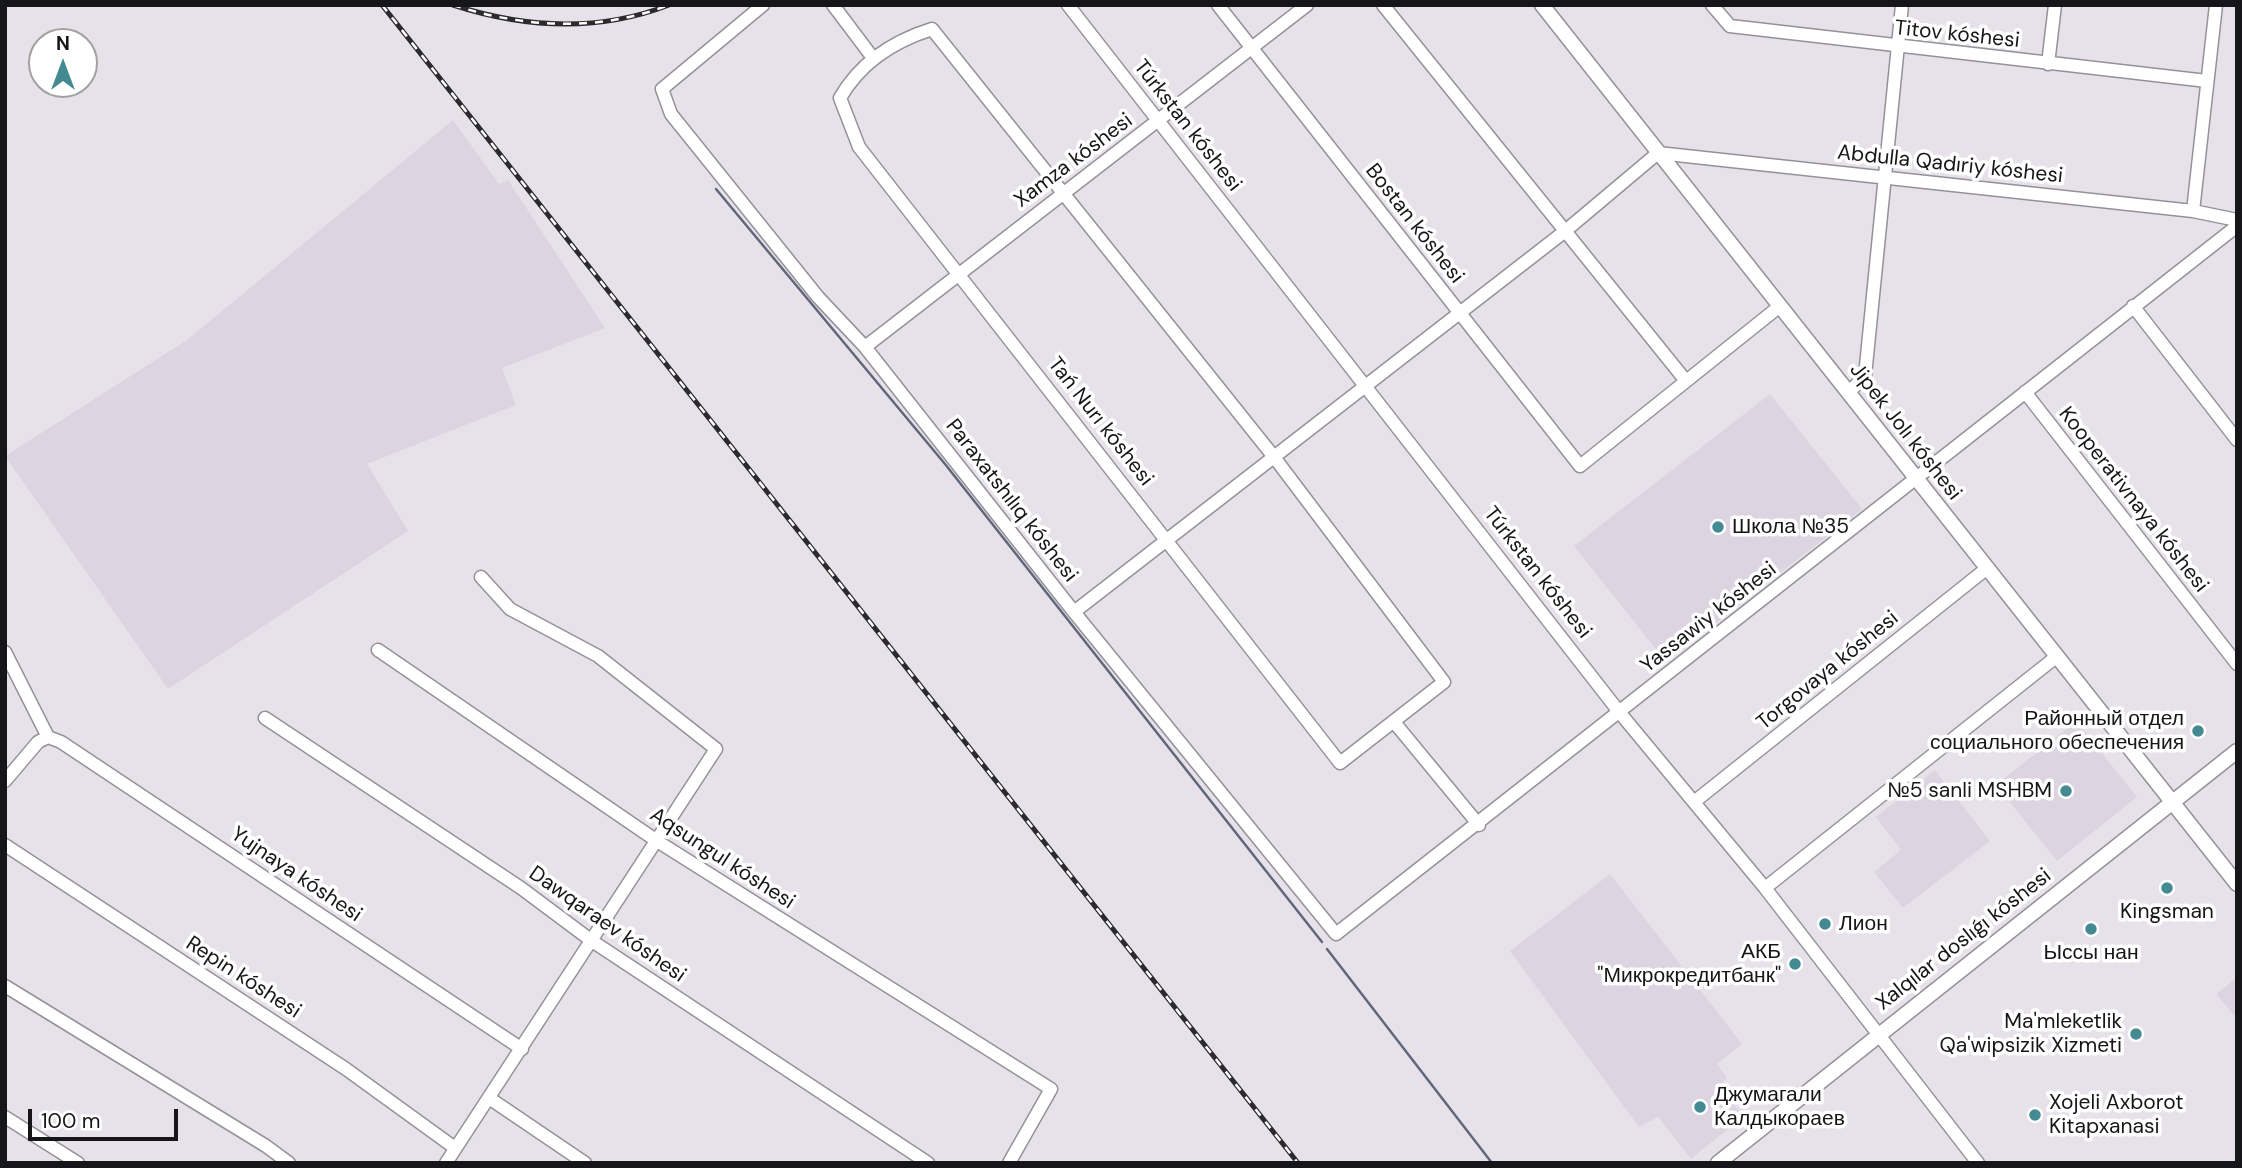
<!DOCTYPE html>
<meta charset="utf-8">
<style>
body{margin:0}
#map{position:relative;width:2242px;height:1168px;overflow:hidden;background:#e7e2ea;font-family:"DM Sans",sans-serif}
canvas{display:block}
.frame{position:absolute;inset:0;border:7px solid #161517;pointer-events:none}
.north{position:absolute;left:28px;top:28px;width:70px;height:70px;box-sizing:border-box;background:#fff;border:2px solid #a2a1a2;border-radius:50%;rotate:0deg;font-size:19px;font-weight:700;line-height:28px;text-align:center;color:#161517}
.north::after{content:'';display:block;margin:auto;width:24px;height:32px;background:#438a93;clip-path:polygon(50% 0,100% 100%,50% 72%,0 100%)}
.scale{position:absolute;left:28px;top:1109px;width:150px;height:32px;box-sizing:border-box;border:4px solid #161517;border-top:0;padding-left:9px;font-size:21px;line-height:24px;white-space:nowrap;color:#161517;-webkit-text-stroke:5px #fff;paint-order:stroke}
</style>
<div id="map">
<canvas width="2242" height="1168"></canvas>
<div class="frame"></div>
<div class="north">N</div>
<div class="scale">100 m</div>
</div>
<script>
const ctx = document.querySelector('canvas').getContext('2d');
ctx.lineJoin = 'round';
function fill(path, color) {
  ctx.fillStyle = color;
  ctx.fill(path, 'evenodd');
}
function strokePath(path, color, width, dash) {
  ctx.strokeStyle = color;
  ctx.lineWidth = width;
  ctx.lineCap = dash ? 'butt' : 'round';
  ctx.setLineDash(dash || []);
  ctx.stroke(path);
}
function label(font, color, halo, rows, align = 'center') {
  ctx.font = font + ' "DM Sans",sans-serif';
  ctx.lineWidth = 7;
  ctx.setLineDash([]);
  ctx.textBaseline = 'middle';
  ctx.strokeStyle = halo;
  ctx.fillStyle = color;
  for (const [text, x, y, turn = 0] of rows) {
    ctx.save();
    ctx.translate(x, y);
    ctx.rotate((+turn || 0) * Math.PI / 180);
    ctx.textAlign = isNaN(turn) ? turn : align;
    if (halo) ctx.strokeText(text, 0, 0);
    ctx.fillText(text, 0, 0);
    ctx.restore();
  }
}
const built = new Path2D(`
 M453 120 499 184 508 180 605 328 502 368 516 405 367 464 408 531 168 689 5 456 187 340Z
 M1770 394 1862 509 1666 662 1574 546Z
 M2076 721 2137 797 2057 861 1996 785Z
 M1935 770 1990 841 1903 908 1874 872 1901 850 1876 817Z
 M1610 874 1742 1044 1717 1064 1727 1078 1719 1086 1744 1116 1691 1159 1658 1117 1639 1127 1510 951Z
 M2237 977V1019L2216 994Z`);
const stream = new Path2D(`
 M716 189 945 464 1322 942
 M1327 949 1492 1163`);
const minor = new Path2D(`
 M763 5 662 89 671 114 818 297 865 347 1074 612 1336 934 2237 226
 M833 5 873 58
 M1068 5 1620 713 1765 888 1978 1163
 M1218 5 1580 466 1780 306
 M1383 5 1686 381
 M1712 5 1730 26 2207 81
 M932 29 1274 457 1444 682 1340 763 859 147 840 98C860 63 894 41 932 29Z
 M2048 64 2055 5
 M2193 211 2216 5
 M2133 306 2237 440
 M865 347 1307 5
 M2025 392 2237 664
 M1848 393 1865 376 1902 5
 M1074 612 1564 232 1658 153 2193 211 2237 220
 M378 650 657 841 1051 1089 1009 1163
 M5 652 48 737
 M265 718 521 888 592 941 928 1163
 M1394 722 1479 825
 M48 737 61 742 522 1049
 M5 781 38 742 48 737
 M1694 802 1986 569
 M5 845 346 1069 455 1148
 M1765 888 2056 657
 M5 986 266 1146 289 1163
 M489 1098 585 1163
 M5 1117 78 1163
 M446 1163 716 749 598 656 510 609 481 577`);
const tertiary = new Path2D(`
 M1542 5 2237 884
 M1718 1163 2237 751`);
const rail = new Path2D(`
 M382 5 1298 1163
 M453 5C524 28 599 32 669 5`);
const markers = [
 [1718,527,7,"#438a93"],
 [2198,731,7,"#438a93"],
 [2066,791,7,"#438a93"],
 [2167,888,7,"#438a93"],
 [1825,924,7,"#438a93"],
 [2091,929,7,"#438a93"],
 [1795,964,7,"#438a93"],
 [2136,1034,7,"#438a93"],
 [1700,1107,7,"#438a93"],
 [2035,1115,7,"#438a93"]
];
const streetNames = [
 ["Titov kóshesi",1957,35,6],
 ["Túrkstan kóshesi",1187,126,52],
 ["Xamza kóshesi",1074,161,-37],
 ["Abdulla Qadıriy kóshesi",1950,165,6],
 ["Bostan kóshesi",1414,224,52],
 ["Tań Nurı kóshesi",1100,422,52],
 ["Jipek Jolı kóshesi",1905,432,52],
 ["Kooperativnaya kóshesi",2133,500,52],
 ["Paraxatshılıq kóshesi",1011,501,52],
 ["Túrkstan kóshesi",1537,573,52],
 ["Yassawiy kóshesi",1709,618,-38],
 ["Torgovaya kóshesi",1828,671,-39],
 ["Aqsungul kóshesi",722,859,33],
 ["Yujnaya kóshesi",296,875,34],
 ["Dawqaraev kóshesi",607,925,35],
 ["Xalqılar doslıǵı kóshesi",1964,940,-38],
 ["Repin kóshesi",243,978,33]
];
const poiNames = [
 ["Школа №35",1732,527],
 ["Районный отдел",2184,719,"right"],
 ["социального обеспечения",2184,743,"right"],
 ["№5 sanli MSHBM",2052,791,"right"],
 ["Kingsman",2167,912,"center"],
 ["Лион",1839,924],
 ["АКБ",1781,952,"right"],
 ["\"Микрокредитбанк\"",1781,976,"right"],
 ["Ыссы нан",2091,953,"center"],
 ["Ma'mleketlik",2122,1022,"right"],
 ["Qa'wipsizik Xizmeti",2122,1046,"right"],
 ["Джумагали",1714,1095],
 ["Калдыкораев",1714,1119],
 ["Xojeli Axborot",2049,1103],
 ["Kitapxanasi",2049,1127]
];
fill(built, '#ddd4e2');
strokePath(stream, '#61677a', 2.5);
strokePath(minor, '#959198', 15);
strokePath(tertiary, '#959198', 17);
strokePath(minor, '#fff', 12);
strokePath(tertiary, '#fff', 14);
strokePath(rail, '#2b2a2d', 5);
strokePath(rail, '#fff', 2.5, [8]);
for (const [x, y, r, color] of markers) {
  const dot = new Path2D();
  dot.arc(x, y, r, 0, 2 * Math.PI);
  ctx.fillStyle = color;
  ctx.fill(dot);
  strokePath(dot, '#fff', 2.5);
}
label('21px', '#161517', '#fff', streetNames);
label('21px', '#161517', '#fff', poiNames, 'left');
</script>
